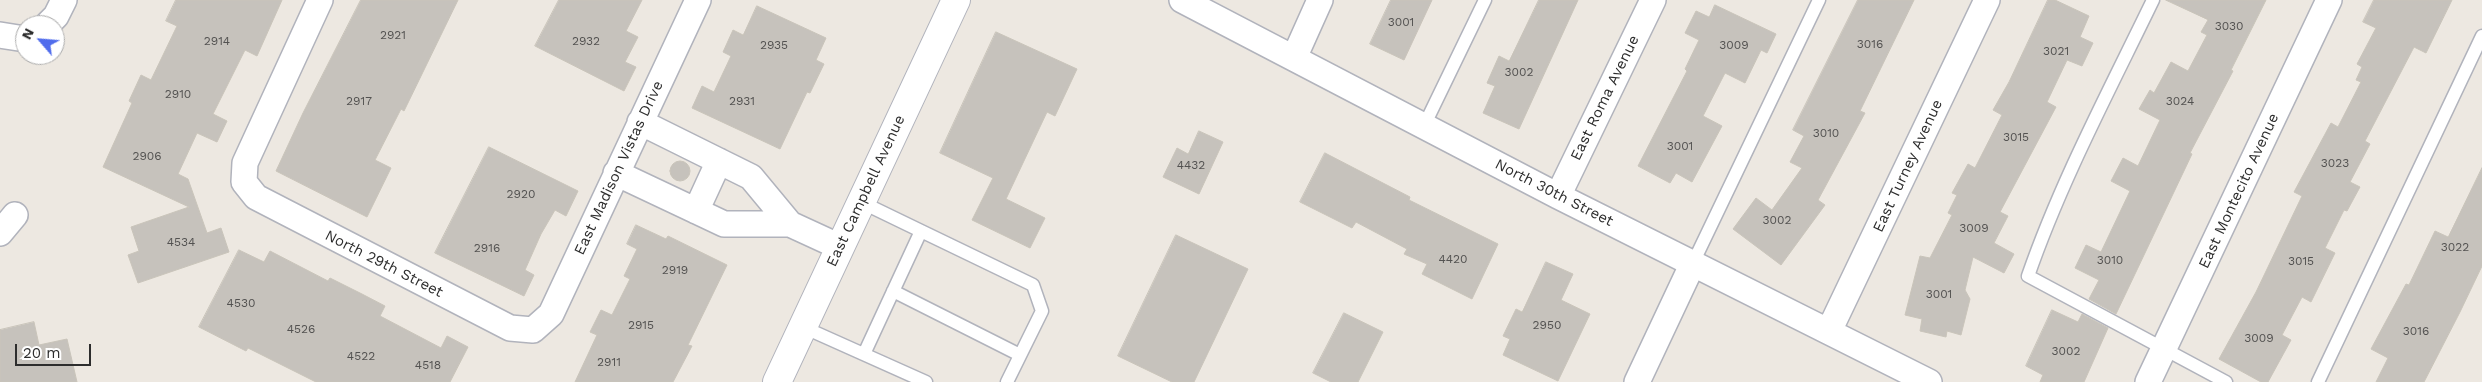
<!DOCTYPE html>
<style>
body{margin:0}
#map{position:relative;width:2482px;height:382px;overflow:hidden;background:#ede8e1;font-family:"Work Sans",sans-serif}
canvas{display:block}
.north{position:absolute;left:15px;top:15px;width:50px;height:50px;box-sizing:border-box;background:#fff;border:1px solid #ababab;border-radius:50%;rotate:297deg;font-size:14px;font-weight:700;line-height:20px;text-align:center;color:#2d2d2d}
.north::after{content:'';display:block;margin:auto;width:18px;height:22px;background:#506cec;clip-path:polygon(50% 0,100% 100%,50% 72%,0 100%)}
.scale{position:absolute;left:15px;top:344px;width:76px;height:22px;box-sizing:border-box;border:2px solid #2d2d2d;border-top:0;padding-left:6px;font-size:15px;line-height:18px;white-space:nowrap;color:#2d2d2d;-webkit-text-stroke:4px #fff;paint-order:stroke}
</style>
<div id="map">
<canvas width="2482" height="382"></canvas>
<div class="north">N</div>
<div class="scale">20 m</div>
</div>
<script>
const ctx = document.querySelector('canvas').getContext('2d');
ctx.lineJoin = 'round';
function fill(path, color) {
  ctx.fillStyle = color;
  ctx.fill(path, 'evenodd');
}
function strokePath(path, color, width, dash) {
  ctx.strokeStyle = color;
  ctx.lineWidth = width;
  ctx.lineCap = dash ? 'butt' : 'round';
  ctx.setLineDash(dash || []);
  ctx.stroke(path);
}
function label(font, color, halo, rows, align = 'center') {
  ctx.font = font + ' "Work Sans",sans-serif';
  ctx.lineWidth = 4;
  ctx.setLineDash([]);
  ctx.textBaseline = 'middle';
  ctx.strokeStyle = halo;
  ctx.fillStyle = color;
  for (const [text, x, y, turn = 0] of rows) {
    ctx.save();
    ctx.translate(x, y);
    ctx.rotate((+turn || 0) * Math.PI / 180);
    ctx.textAlign = isNaN(turn) ? turn : align;
    if (halo) ctx.strokeText(text, 0, 0);
    ctx.fillText(text, 0, 0);
    ctx.restore();
  }
}
const building = new Path2D(`
 M176 0H282L257 56 245 50 213 114 227 121 217 142 197 133 178 174 188 179 207 233 221 228 229 252 138 283 128 255 139 251 131 227 189 207 103 167 132 103 129 101 141 75 151 80 177 26 166 21Z
 M361 0H458L404 111 401 109 375 160 391 168 367 217 276 171 303 113Z
 M559 0H642L626 31 638 37 625 62 636 67 624 91 535 46Z
 M1391 0H1432L1404 60 1370 44Z
 M1539 0H1578L1519 129 1483 113 1495 86 1487 83 1499 56 1509 61Z
 M1858 0H1914L1860 111 1865 113 1818 200 1825 205 1781 265 1733 229 1756 198 1772 210 1802 168 1790 162 1804 136 1793 130Z
 M2048 0H2055L2089 16 2080 37 2093 43 2082 66 2067 60 2047 102 2056 107 2000 212 2008 216 1994 243 2014 254 2004 273 1973 257 1965 290 1970 299 1961 335 1947 331 1946 337 1920 331 1922 319 1905 315 1920 256 1930 258 1952 215 1948 213 1957 195 1952 193 1968 164 1975 168 2002 115 1993 110 2009 82Z
 M2166 0H2266L2231 70 2233 71 2190 153 2192 154 2116 314 2089 299 2099 280 2075 268 2086 245 2101 252 2130 191 2111 181 2123 158 2138 166 2160 120 2139 109 2150 90 2154 93 2171 62 2188 71 2207 35 2201 32 2208 20Z
 M2374 0H2452L2426 53 2414 47 2365 141 2370 144 2350 182 2360 187 2347 211 2344 210 2325 248 2335 253 2311 302 2302 297 2282 335 2291 340 2268 382H2261L2219 359 2256 292 2302 196 2294 192 2331 123 2338 127 2361 82 2356 80 2362 67 2357 64 2376 28 2363 22Z
 M1715 5 1776 34 1767 53 1761 50 1745 83 1725 73 1703 116 1722 126 1692 182 1676 173 1670 183 1638 166 1687 71 1685 69 1699 40 1685 33 1696 11 1709 17Z
 M757 6 826 38 816 60 824 64 810 93 807 92 780 149 692 108 702 86 714 92 731 56 723 52 733 30 743 35Z
 M996 32 1077 69 1055 116 1047 112 1006 199 1045 218 1030 248 972 220 993 178 940 153Z
 M1199 131 1223 142 1199 194 1163 177 1177 148 1188 154Z
 M489 147 578 191 566 216 555 210 541 234 525 270 534 275 524 296 435 253Z
 M1325 153 1410 197 1409 200 1498 244 1472 299 1422 274 1427 264 1404 254 1407 249 1356 222 1352 228 1300 202Z
 M670 171a10 10 0 1 1 20 0a10 10 0 1 1-20 0Z
 M2482 168V266L2460 312 2424 382H2376L2388 358 2371 349 2406 284 2409 285 2435 231 2448 237Z
 M636 225 666 239 668 236 727 265 688 345 692 346 673 382H575L597 335 590 332 601 310 612 315 630 279 624 276 637 249 627 244Z
 M1176 235 1248 269 1194 382H1172L1118 356Z
 M239 250 264 262 270 251 328 281 330 278 362 294 385 306 380 316 441 348 447 336 468 347 450 382H316L248 348 246 351 199 327Z
 M1546 262 1573 274 1561 300 1590 314 1558 381 1503 355 1510 339 1503 336 1516 309 1522 312Z
 M2052 310 2078 322 2082 314 2108 328 2084 382H2040L2043 375 2026 366Z
 M1344 313 1383 332 1358 382H1331L1313 373Z
 M34 322 39 345 67 339 77 382H0V330Z`);
const lane = new Path2D(`
 M2153 0C2109 91 2061 181 2028 276L2226 382
 M1424 126 1485 0
 M861 202 921 231 864 354
 M921 231 1033 285 1042 311 1007 382
 M1693 263 1819 0
 M893 291 1020 355
 M803 327 926 382
 M2318 382 2482 36`);
const street = new Path2D(`
 M320 0 245 163 244 182 256 197 510 328 533 330 551 314 698 0
 M1182 0 1558 196 1929 382
 M47 25 56 16 64 0
 M0 35 25 39
 M1294 58 1320 0
 M640 122 751 177 790 224
 M616 173 724 224H790L840 247
 M1558 196 1653 0
 M696 211 719 161
 M0 233 15 215
 M1829 331 1987 0
 M1637 382 1693 263
 M2148 382 2329 0`);
const secondary = new Path2D(`
 M777 382 956 0`);
const numberNames = [
 ["3001",1401,22],
 ["3030",2229,26],
 ["2921",393,35],
 ["2914",217,41],
 ["2932",586,41],
 ["3016",1870,44],
 ["2935",774,45],
 ["3009",1734,45],
 ["3021",2056,51],
 ["3002",1519,72],
 ["2910",178,94],
 ["2917",359,101],
 ["2931",742,101],
 ["3024",2180,101],
 ["3010",1826,133],
 ["3015",2016,137],
 ["3001",1680,146],
 ["2906",147,156],
 ["3023",2335,163],
 ["4432",1191,165],
 ["2920",521,194],
 ["3002",1777,220],
 ["3009",1974,228],
 ["4534",181,242],
 ["3022",2455,247],
 ["2916",487,248],
 ["4420",1453,259],
 ["3010",2110,260],
 ["3015",2301,261],
 ["2919",675,270],
 ["3001",1939,294],
 ["4530",241,303],
 ["2915",641,325],
 ["2950",1547,325],
 ["4526",301,329],
 ["3016",2416,331],
 ["3009",2259,338],
 ["3002",2066,351],
 ["4522",361,356],
 ["2911",609,362],
 ["4518",428,365]
];
const streetNames = [
 ["East Roma Avenue",1605,98,-64],
 ["East Turney Avenue",1908,166,-65],
 ["East Madison Vistas Drive",619,168,-65],
 ["East Campbell Avenue",866,191,-65],
 ["East Montecito Avenue",2239,191,-65],
 ["North 30th Street",1554,193,27],
 ["North 29th Street",384,264,27]
];
fill(building, '#c6c2bc');
strokePath(building, '#c9c4ba', 1);
strokePath(lane, '#b1b3bc', 15);
strokePath(street, '#b1b3bc', 28);
strokePath(secondary, '#b1b3bc', 30);
strokePath(lane, '#fff', 12);
strokePath(street, '#fff', 25);
strokePath(secondary, '#fff', 28);
label('12px', '#535251', null, numberNames);
label('15px', '#2d2d2d', '#fff', streetNames);
</script>
